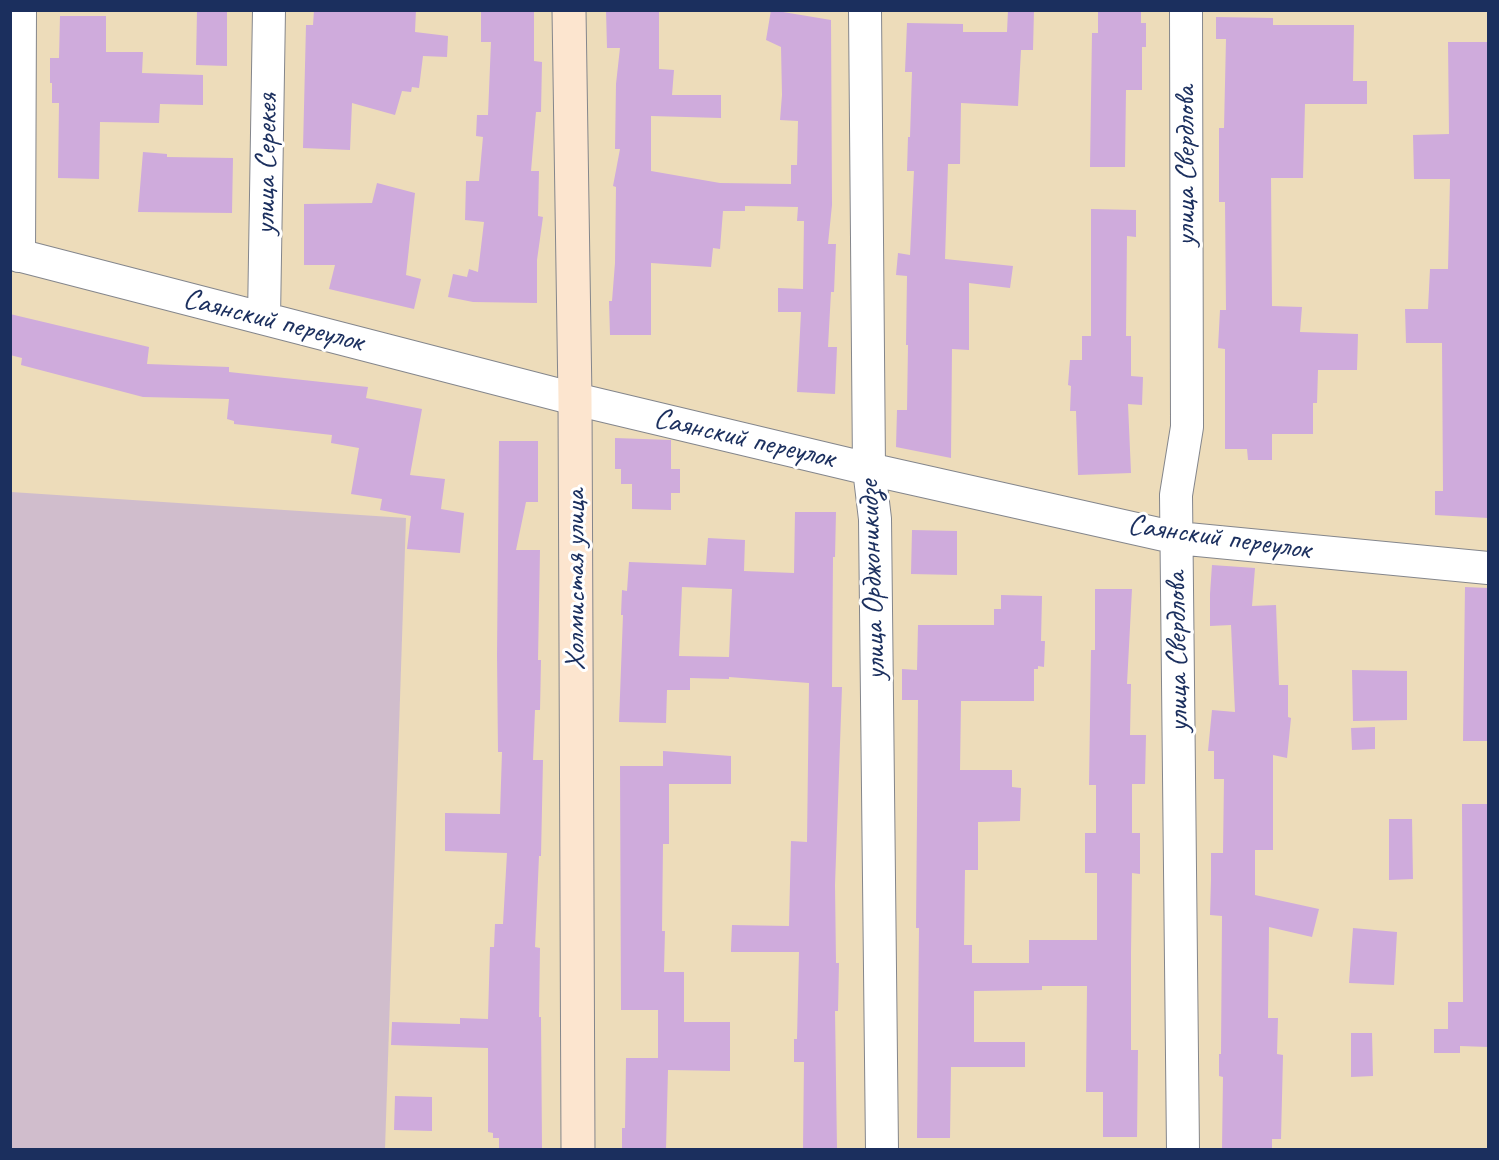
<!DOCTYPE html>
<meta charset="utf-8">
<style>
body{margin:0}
#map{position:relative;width:1499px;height:1160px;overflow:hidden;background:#eddcba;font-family:Caveat,sans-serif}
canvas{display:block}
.frame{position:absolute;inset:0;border:12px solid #1b2f5e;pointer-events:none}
</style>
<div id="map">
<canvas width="1499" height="1160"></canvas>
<div class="frame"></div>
</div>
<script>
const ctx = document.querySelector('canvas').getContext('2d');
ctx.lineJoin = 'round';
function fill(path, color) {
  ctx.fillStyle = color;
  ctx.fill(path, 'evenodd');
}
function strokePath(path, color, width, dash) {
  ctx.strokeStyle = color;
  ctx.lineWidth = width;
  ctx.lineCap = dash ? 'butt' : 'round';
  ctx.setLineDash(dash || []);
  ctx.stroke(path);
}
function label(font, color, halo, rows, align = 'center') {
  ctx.font = font + ' Caveat,sans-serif';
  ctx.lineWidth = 6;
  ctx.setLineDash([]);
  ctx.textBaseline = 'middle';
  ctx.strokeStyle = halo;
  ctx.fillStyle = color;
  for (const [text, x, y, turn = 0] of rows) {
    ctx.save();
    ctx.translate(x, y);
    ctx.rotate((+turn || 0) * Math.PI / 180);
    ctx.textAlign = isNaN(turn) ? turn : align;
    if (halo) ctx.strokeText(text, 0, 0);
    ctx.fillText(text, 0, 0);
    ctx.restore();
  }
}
const industrial = new Path2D(`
 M11 492 406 518 385 1149H11Z`);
const building = new Path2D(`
 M314 10H416L415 32 448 36 447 57 423 56 419 88 412 87 411 92 402 91 395 115 352 103 350 150 303 148 306 25H313Z
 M481 10H534V61L542 62 541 112H536L531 171H539L538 216 543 217 537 260V303L473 302 448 297 453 274 467 277 469 269 478 272 484 222 465 220 466 181H479L483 137 476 136 477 115H488L491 42H481Z
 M606 10H659V69L674 70 672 95H721V118L651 116V171L720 183 791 184V165H797L798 121 780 120 782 95 781 47 766 40 771 10 831 20 832 205 828 244H836L834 292H831L828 347H837L835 394 797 392 801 312H778V288L803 289 804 221H797L798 207 745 206V211H723L720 249 713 248 711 267 651 263V335H610L609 301H612L615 263 616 187 613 186 620 149H615L616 84 620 48H607Z
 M1008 10H1034L1033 50H1021L1018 106 961 103 960 164H948L945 259 1013 266 1010 288 969 283V350L952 349 951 458 896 447 897 410H907L908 345H906L907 276 896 275 898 253 910 255 914 171H907L908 137H910L912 72H905L907 23 963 24V32H1007Z
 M1098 10H1141V23H1146V47H1142V90H1126L1125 167H1090L1092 33H1098Z
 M197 11H227V66L196 65Z
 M60 16H106V52H143L142 73 203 75V105L160 104 159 123 100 122 99 179 58 178 59 103H52V83H50V58H59Z
 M1216 17 1273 18V25H1354L1353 81H1367V104H1305L1303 178H1271L1272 306 1302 307 1300 332 1358 334 1357 370H1318L1317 403H1313V434H1272V460H1248L1247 449H1225V349L1218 348 1220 310H1226L1225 202H1219V128H1224L1226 39H1216Z
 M1448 42H1488V518L1435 515V491H1443L1442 343H1406L1405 309H1428L1430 269H1448L1450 179H1414L1413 135 1449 134Z
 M143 152 167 154V157L233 158 232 213 138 212Z
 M377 183 415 193 406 275 421 279 414 309 329 289 335 265H304V204L372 203Z
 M1091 209 1136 210V237L1127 236 1126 336H1131V376L1143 377 1142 405 1128 404 1131 473 1078 475 1076 411H1070L1071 386 1068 385 1070 360H1082V336H1091Z
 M10 314 149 347 147 364 229 367V372L368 387 366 398 422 409 410 475 445 479 441 509 464 513 460 553 407 549 411 516 380 510 382 499 351 494 359 448 331 443 332 435 234 424V421L227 419 229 399 143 397 21 365 22 358 10 355Z
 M615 438 671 440V469H680V493H671V510L632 509V484H621V469H615Z
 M499 441H538V502H526L516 550H540L538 660H541L540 710H535L533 760H543L541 856H539L535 947 540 948 539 1017H541L542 1149H499V1138H493V1133L488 1132V1048L391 1045 392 1022 460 1024V1018L488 1019 490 947H494L495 924H503L507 853 445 851V813L500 814 502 752H498L497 655Z
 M795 512H836L835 557H833L832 687H842L835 885 836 963H839L838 1011H835L837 1149H803L804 1062H794V1039H797L799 952H731V949L732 925 789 926 791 841 807 842 809 683 729 677V679L690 678V690H667L666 723 619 722 623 615H621L622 590 627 591 629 562 706 565 708 538 745 540 744 571 794 573ZM682 587 732 589 729 657 679 656Z
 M912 530 957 531V575L911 574Z
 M1212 565 1255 568 1252 606 1276 605 1279 685H1288V717L1291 718 1287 758 1273 755V850H1255V895L1319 909 1312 937 1269 927 1268 1018H1278L1277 1054 1283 1055 1281 1139H1272V1149H1222L1223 1077 1219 1076V1054H1221L1222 916 1210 915 1211 880V853H1223L1224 779H1214V751H1208L1212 710 1235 712 1231 625 1210 626V594Z
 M1465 587 1488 588V741H1463Z
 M1095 589H1132L1127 684H1131L1130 735H1146L1145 784H1132V833H1140V874L1132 873 1131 953V1050H1138L1137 1137H1103V1092H1086L1087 986H1042V990L974 991V1042H1025V1067H951L950 1138H917L919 928H916L918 700H902V669L917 670 918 625H994V609H1001V595L1042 596 1041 641H1045L1044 667 1038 666V669H1034V701H961L960 770H1012V787L1021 788 1020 821 978 822V870H965L964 945H972V963H1029V940H1097V873H1085V833H1096V785H1089L1091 650H1095Z
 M1352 670 1407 671V720L1353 721Z
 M1375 727V749L1352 750 1351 728Z
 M663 751 731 756V784H669V844H663L662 931H665L664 972H684V1022H730V1071L668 1070 666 1149H622V1128H625L626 1058H658V1010H621L620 766H663Z
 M1462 804H1488V1047L1460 1046V1053H1434V1029H1448V1002H1463Z
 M1389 819H1412L1413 879 1389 880Z
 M1353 928 1397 932 1394 985 1349 983Z
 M1351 1033H1372L1373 1076 1351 1077Z
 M395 1096 432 1097V1131L394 1130Z`);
const street = new Path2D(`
 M865 10 869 469 875 519 882 1150
 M10 253 575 399 869 469 1177 538 1488 568
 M19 256 20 10
 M264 318 269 10
 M1183 1150 1176 495 1187 427 1186 10`);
const secondary = new Path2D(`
 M569 10 575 399 578 1150`);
const streetNames = [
 ["улица Серекея",267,164,-89],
 ["улица Свердлова",1186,166,-90],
 ["Саянский переулок",273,321,14],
 ["Саянский переулок",744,439,13],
 ["Саянский переулок",1219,538,8],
 ["Холмистая улица",576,580,-90],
 ["улица Орджоникидзе",873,580,-92],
 ["улица Свердлова",1178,652,-91]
];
fill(industrial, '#d0bdcc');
fill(building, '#cfabdc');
strokePath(street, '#84868c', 34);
strokePath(secondary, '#84868c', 35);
strokePath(street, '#fff', 32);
strokePath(secondary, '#fce5cf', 33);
label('30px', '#1b2f5e', '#fff', streetNames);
</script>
